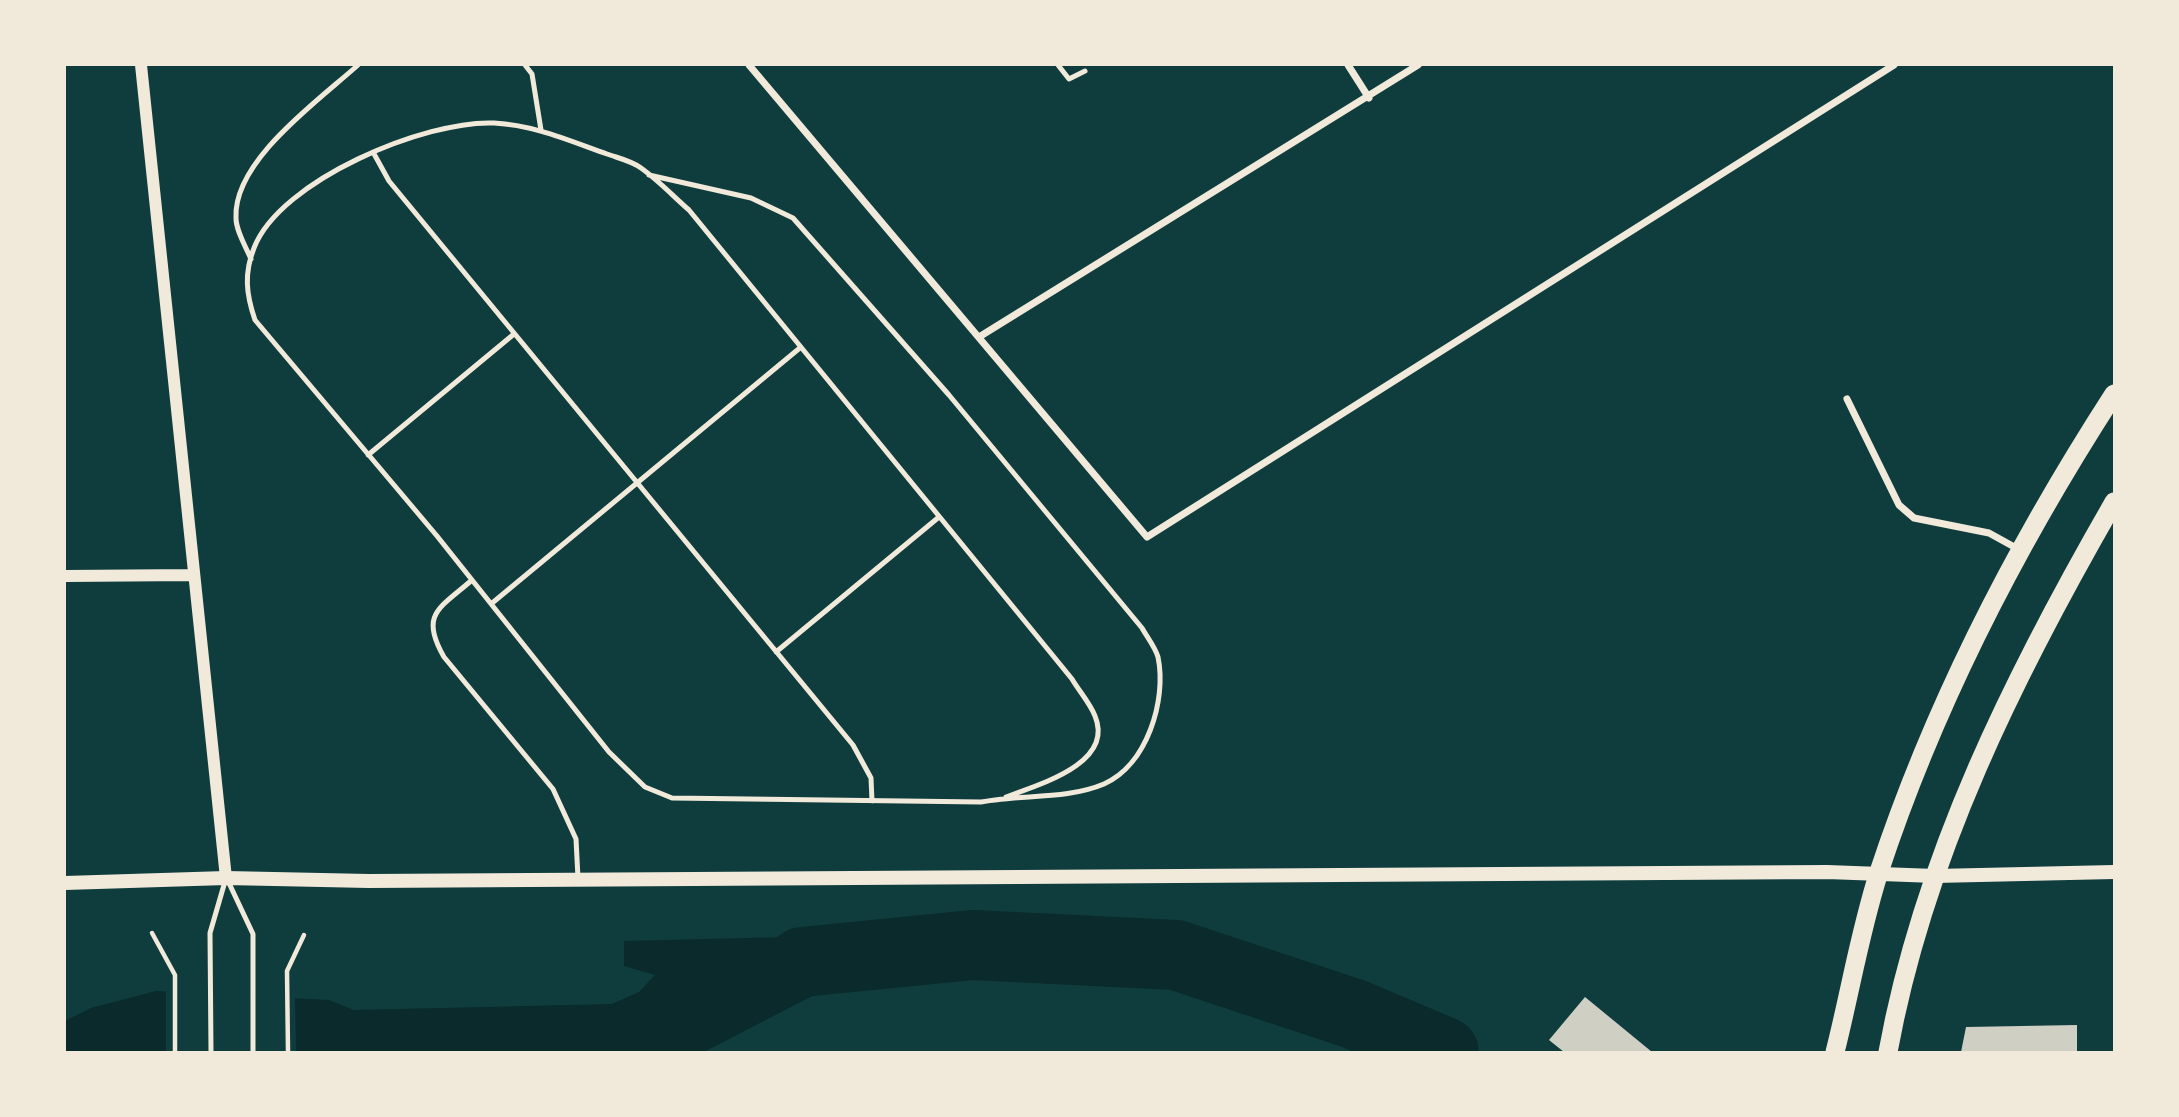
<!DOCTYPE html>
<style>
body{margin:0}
#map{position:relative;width:2179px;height:1117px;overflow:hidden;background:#0f3d3e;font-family:Helvetica,sans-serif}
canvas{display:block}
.frame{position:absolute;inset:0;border:66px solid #f1e9da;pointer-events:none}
</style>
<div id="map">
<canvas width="2179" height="1117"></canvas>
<div class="frame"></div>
</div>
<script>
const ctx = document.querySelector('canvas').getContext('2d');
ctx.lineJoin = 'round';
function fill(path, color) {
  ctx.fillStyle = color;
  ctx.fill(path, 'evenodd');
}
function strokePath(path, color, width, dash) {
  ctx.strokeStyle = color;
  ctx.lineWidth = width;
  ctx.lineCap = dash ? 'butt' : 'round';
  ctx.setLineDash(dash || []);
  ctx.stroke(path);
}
const water = new Path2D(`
 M872 935 897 952 704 1052H65V1021L91 1008 156 991 329 1000 354 1010 612 1004 639 992 655 975 624 966V941Z`);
const pier = new Path2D(`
 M166 988 295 995 296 1052H166Z`);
const river = new Path2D(`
 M802 962 973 945 1176 955 1354 1014 1444 1052`);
const building = new Path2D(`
 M1585 997 1652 1052H1564L1549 1040Z
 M2077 1025V1052H1961L1966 1027Z`);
const path = new Path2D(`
 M152 933 175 975V1052
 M288 1052 287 971 304 935`);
const service = new Path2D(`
 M525 65 532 74 541 130
 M1058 65 1069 79 1085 71
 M373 152 389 181 853 745 871 778 872 801
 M649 175 751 198 793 218 949 395 1142 628C1147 637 1155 647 1158 657 1167 700 1147 765 1104 784 1066 800 1021 794 981 802L672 798 645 787 609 752 437 536 255 320C246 294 244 273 254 248 280 180 426 120 494 123 534 125 570 141 607 154 618 158 632 161 641 168 658 180 673 196 689 210L1072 679C1079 691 1090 703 1095 716 1115 764 1037 785 1006 797
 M251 259C246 247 236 231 236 218 233 161 318 101 358 65
 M368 455 514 334
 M472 580C440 608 419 614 444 657L553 789 576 839 578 878
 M491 604 801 347
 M776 652 939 517
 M228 881 253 934V1052
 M211 1052 210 933 226 878`);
const minor = new Path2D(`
 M749 65 1147 537 1894 65
 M1348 65 1369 98
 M979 337 1418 65
 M1847 399 1899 505 1914 518 1989 533 2018 549`);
const tertiary = new Path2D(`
 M141 65 226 878
 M65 576 194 575`);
const secondary = new Path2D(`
 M65 883 226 878 369 881 1827 872 1935 876 2114 872`);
const trunk = new Path2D(`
 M1835 1052C1850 993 1860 931 1879 872 1935 702 2017 544 2114 394
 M1888 1052C1924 855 2015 674 2114 502`);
fill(water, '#0a2a2b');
fill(pier, '#0f3d3e');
strokePath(river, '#0a2a2b', 70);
fill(building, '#cfcfc3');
strokePath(path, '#f1e9da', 4.5);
strokePath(service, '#f1e9da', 5);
strokePath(minor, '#f1e9da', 7);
strokePath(tertiary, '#f1e9da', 12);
strokePath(secondary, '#f1e9da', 14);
strokePath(trunk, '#f1e9da', 19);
</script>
